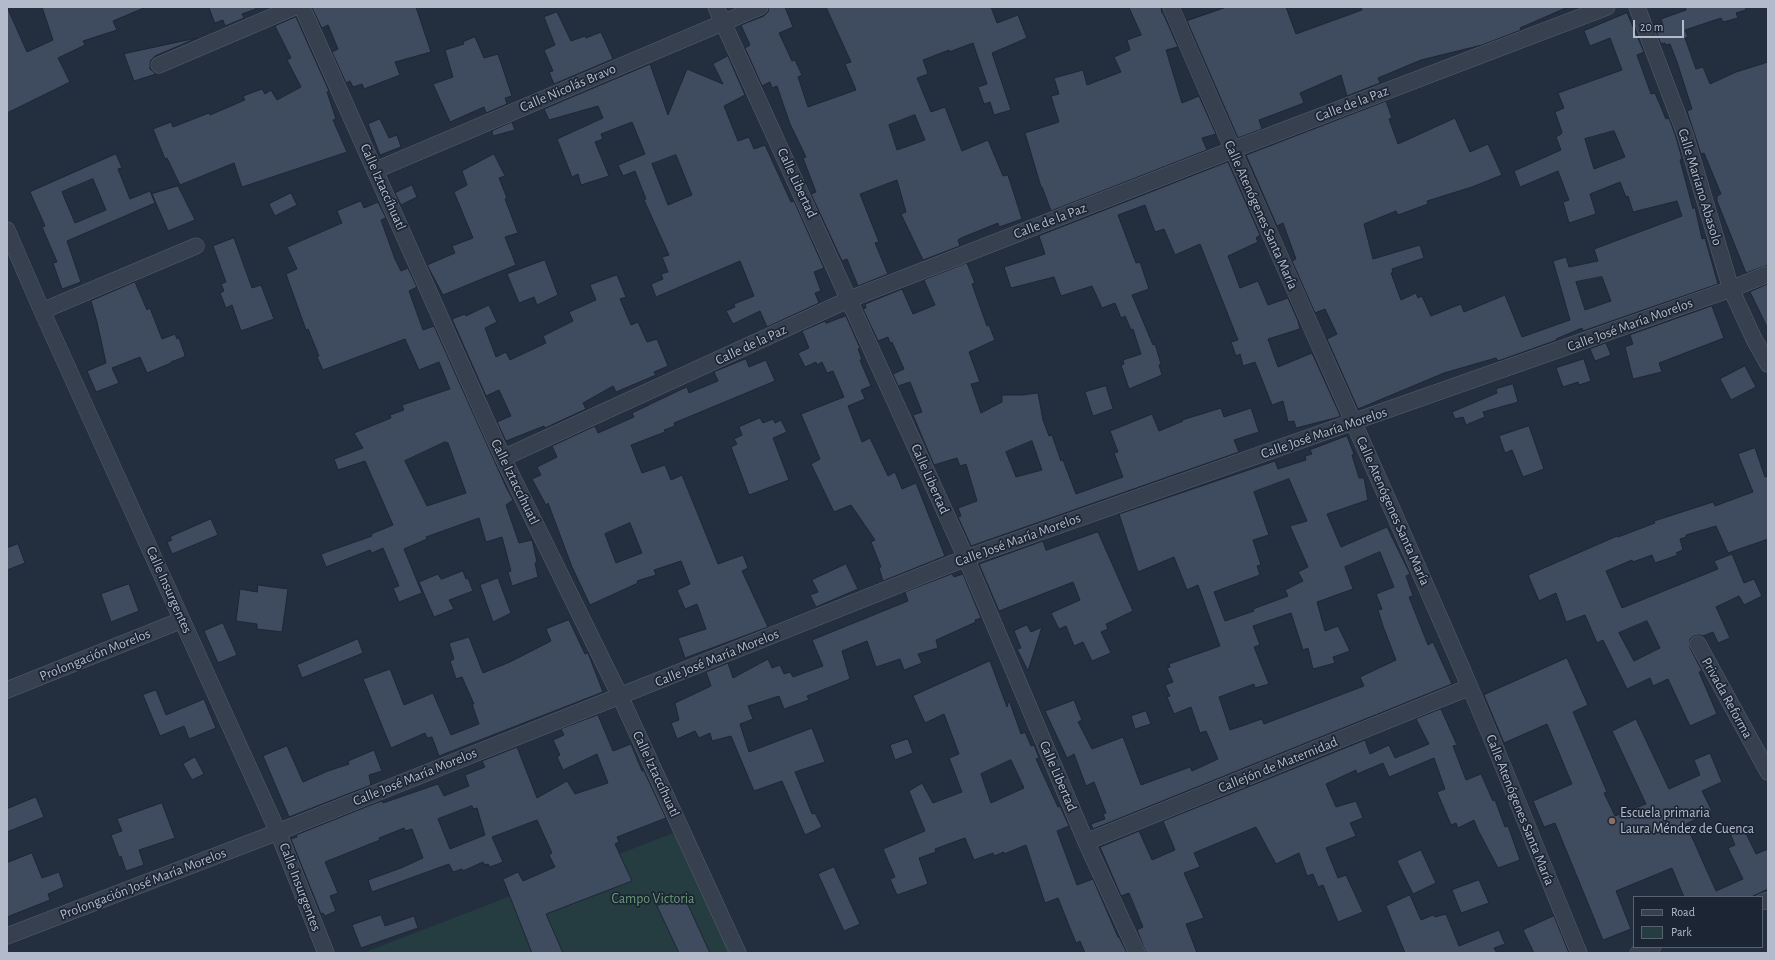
<!DOCTYPE html>
<meta charset="utf-8">
<style>
body{margin:0}
#map{position:relative;width:1775px;height:960px;overflow:hidden;background:#232e3f;font-family:"Alegreya Sans",sans-serif}
canvas{display:block}
.frame{position:absolute;inset:0;border:8px solid #b3bbca;pointer-events:none}
.legend{position:absolute;left:1633px;top:896px;width:130px;height:52px;box-sizing:border-box;background:#1c2534;border:1px solid #586170;margin:0;padding:5px 7px;list-style:none;font-size:12px;color:#b3bbca}
.legend li{display:flex;align-items:center;gap:8px;height:20px}
.legend b{width:20px;border:1px solid #586170}
.scale{position:absolute;left:1633px;top:20px;width:51px;height:18px;box-sizing:border-box;border:2px solid #b3bbca;border-top:0;padding-left:5px;font-size:12px;line-height:14px;white-space:nowrap;color:#b3bbca;-webkit-text-stroke:3px #1c2534;paint-order:stroke}
</style>
<div id="map">
<canvas width="1775" height="960"></canvas>
<div class="frame"></div>
<ul class="legend">
<li><b style="height:5px;background:#37404f"></b>Road</li>
<li><b style="height:11px;background:#253c40"></b>Park</li>
</ul>
<div class="scale">20 m</div>
</div>
<script>
const ctx = document.querySelector('canvas').getContext('2d');
ctx.lineJoin = 'round';
function fill(path, color) {
  ctx.fillStyle = color;
  ctx.fill(path, 'evenodd');
}
function strokePath(path, color, width, dash) {
  ctx.strokeStyle = color;
  ctx.lineWidth = width;
  ctx.lineCap = dash ? 'butt' : 'round';
  ctx.setLineDash(dash || []);
  ctx.stroke(path);
}
function label(font, color, halo, rows, align = 'center') {
  ctx.font = font + ' "Alegreya Sans",sans-serif';
  ctx.lineWidth = 3.5;
  ctx.setLineDash([]);
  ctx.textBaseline = 'middle';
  ctx.strokeStyle = halo;
  ctx.fillStyle = color;
  for (const [text, x, y, turn = 0] of rows) {
    ctx.save();
    ctx.translate(x, y);
    ctx.rotate((+turn || 0) * Math.PI / 180);
    ctx.textAlign = isNaN(turn) ? turn : align;
    if (halo) ctx.strokeText(text, 0, 0);
    ctx.fillText(text, 0, 0);
    ctx.restore();
  }
}
const green = new Path2D(`
 M681 830 738 953H363Z`);
const building = new Path2D(`
 M7 7 27 52 53 40 42 7H146L113 21 117 30 83 41 85 45 58 58 70 82 7 113Z
 M209 7H255L256 9 242 14 244 18 225 26 223 20 215 23Z
 M312 7H416L431 52 395 62 400 75 364 89 362 84 353 87 350 81 346 83 332 52 338 49 328 25 322 28Z
 M769 7H785L793 27 779 33 792 61 795 60 802 75 798 77 808 107 856 90 845 64 851 62 826 7H991L997 23 1018 15 1027 38 992 53 1011 110 994 115 990 102 984 104 978 87 987 84 973 43 949 52V50L923 60 928 74 917 78 931 112 945 107 962 151 988 140 1003 176 1008 175 1022 219 999 227 998 223 961 238 958 240 960 246 923 260 901 214 906 212 897 180 860 194 879 242 875 243 888 274 858 286 847 259 842 261 811 194 816 192 803 158 806 157 790 124 777 86 772 88 770 82 762 86 745 48 750 45 741 25 764 16 768 12ZM915 115 925 140 897 150 889 125Z
 M1129 7H1161L1162 13H1163L1178 47 1166 50 1182 103 1199 96 1216 134 1202 138 1207 150 1051 211 1042 187H1041L1025 133 1059 122 1051 96 1059 94 1054 78 1083 70 1087 85 1121 72 1114 57 1130 50 1127 40 1141 35Z
 M1227 7H1286L1296 34 1362 10 1361 7H1568L1520 28 1521 30 1482 45 1421 60 1378 78 1380 83 1347 96 1341 75 1300 93 1304 103 1259 120 1262 129 1238 138 1187 21Z
 M1685 7H1745L1746 10 1736 13 1738 18 1723 22 1721 18 1685 30 1688 37 1685 38 1696 69 1703 67 1710 84 1736 72 1768 62V265L1746 273 1717 201V196L1721 194 1704 153 1701 154 1687 111 1692 109 1677 62 1670 44 1666 45 1665 43 1661 44 1655 29 1663 26 1661 19 1686 10Z
 M557 12 571 41 585 36 586 38 601 32 613 59 554 84 549 72 553 71 544 50 555 45 544 17Z
 M1627 13 1644 52 1637 55 1651 94 1655 93 1666 119 1669 118 1676 137 1682 159 1680 160 1693 209 1695 207 1702 239 1705 238 1718 284 1583 331 1582 328 1556 339 1557 340 1498 361 1496 358 1444 373 1358 409 1327 339 1337 334 1325 309 1315 313 1292 261 1296 259 1283 223 1277 226 1246 155 1386 101 1392 118 1389 119 1398 144 1455 118 1470 152 1488 144 1502 175 1472 187 1427 201 1428 204 1398 215 1396 211 1364 224 1373 259 1420 245 1424 258 1392 269 1393 273H1391L1401 300 1416 293 1418 298 1422 296 1431 316 1461 304 1464 312 1505 295 1522 337 1570 320 1553 261 1566 257 1569 267 1598 261 1594 249 1682 216 1677 201 1633 212 1628 196 1626 197 1620 182 1590 194 1596 214 1569 223 1563 202 1569 200 1558 171 1520 187 1514 171 1561 150 1556 137 1561 134 1562 132 1555 112 1564 108 1558 93 1622 70 1610 38 1590 46 1584 31ZM1614 131 1625 157 1594 169 1585 139ZM1602 277 1611 301 1585 310 1576 282Z
 M296 17 329 91 327 92 336 119 333 120 347 152 242 187 234 163 180 185 167 158 165 159 153 129 171 122 173 127 209 113 210 115 245 100 243 96 262 89 265 94 271 90 277 100 301 87 287 60 291 58 275 26Z
 M475 37 484 58 498 54 512 96 505 98 507 104 486 113 484 107 450 122 433 84 453 77 445 50 464 44 463 42Z
 M197 38 155 56 151 60 150 64V69L156 74 134 81 124 54Z
 M728 56 745 95 724 106 738 141 749 137 754 149 765 145 791 202 794 201 824 268 814 272 821 291 815 293 819 303 767 327 760 311 733 324 726 311 735 307 734 304 754 296 740 261 656 297 651 284 663 279 661 274 668 272 662 257 669 255 644 200 646 199 635 171 623 176 618 165 645 154 632 122 601 134 603 139 595 142 609 176 581 185 578 174 572 177 557 139 603 118 598 106 549 120 544 109 650 64 668 115 687 69 723 84 713 64ZM676 155 692 195 668 205 652 164Z
 M380 119 389 138 397 135 401 147 380 155 368 124Z
 M512 122 515 130 493 136 492 131Z
 M116 154 122 168 118 169 130 199 150 191 155 203 67 241 81 282 62 289 53 263 57 262 42 227 45 226 30 192ZM93 179 106 210 75 223 62 192Z
 M494 154 505 176 499 178 507 198 505 199 518 233 505 237 516 265 443 295 427 265 455 253 452 246 473 238 454 192 467 185 462 171Z
 M1228 162 1260 235 1256 238 1258 242 1228 256 1240 288 1258 281 1268 305 1288 298 1298 321 1300 329 1268 339 1278 367 1312 353 1340 415 1339 417 1296 428 1294 421 1288 422 1283 401 1272 405 1255 362 1243 366 1240 354 1236 356 1231 342 1238 340 1200 244 1175 255 1164 229 1155 232 1145 205 1118 215 1136 263 1140 262 1149 289 1132 295 1153 345 1155 344 1161 364 1159 365 1162 375 1129 389 1121 365 1124 364 1123 360 1141 354 1133 329 1131 330 1125 316 1121 318 1115 303 1102 308 1092 286 1061 296 1054 277 1011 288 1004 267 1045 254 1039 236Z
 M412 185 417 197 401 205 395 193Z
 M178 186 195 220 168 231 152 194Z
 M291 193 297 205 275 216 269 204Z
 M361 201 364 208 378 202 386 218 381 220 395 259 401 271 408 268 417 287 409 291 423 330 434 326 507 489 513 500 506 505 519 543 532 540 537 562 535 563 538 577 512 586 508 572 511 571 502 537 486 542 479 518 426 537 427 539 404 549 422 593 399 602 393 588 399 586 383 548 372 553 370 550 326 567 321 554 372 536 371 534 393 525 365 461 338 470 334 459 363 448 354 433 391 418 390 415 404 410 402 405 450 389 439 362 419 370 405 339 323 370 317 357 319 356 308 329 306 330 286 274 297 269 287 247 342 223 337 211ZM445 442 448 443 466 493 427 506 405 461Z
 M234 238 252 288 261 285 274 319 241 331 232 305 226 308 220 293 224 291 221 284 226 282 213 246Z
 M545 260 558 295 537 305 534 297 519 303 507 274Z
 M967 263 975 283 972 284 987 326 989 325 995 340 969 352 980 382 971 384 981 413 1002 402V395H1022L1038 393 1043 420 1049 436 1052 435 1061 461 1063 460 1076 494 1123 477 1114 453 1118 452 1110 431 1152 414 1159 431 1183 421 1182 420 1221 408 1224 417 1251 408 1259 432 1234 440 1239 452 971 546 958 517 961 516 958 508 977 501 966 464 960 466 957 458 934 465 913 415 922 412 910 382 898 386 893 374 904 369 892 342 890 343 888 337 878 341 863 309 866 308 865 304 902 289 913 314 935 305 924 280ZM1032 441 1042 470 1016 477 1006 452Z
 M617 275 626 297 620 299 631 325 638 322 647 342 657 339 668 366 654 372 656 375 616 392 613 386 583 403 586 409 545 428 544 426 506 441 497 422 511 416 499 390 486 396 452 319 465 314 466 316 472 313 489 305 497 322 485 328 496 357 506 352 510 360 546 343 543 336 573 321 569 312 596 300 590 285Z
 M135 282 147 310 150 308 162 339 175 334 177 339 179 338 185 355 184 357 171 362V363L147 373 140 357 112 368 119 383 96 392 87 371 106 363 97 322 91 301Z
 M1768 284V329L1750 292Z
 M1712 306 1724 338 1659 363 1662 372 1633 379 1625 347 1633 344 1630 335Z
 M846 316 860 348 858 349 862 359 860 360 871 386 861 390 865 399 848 406 862 442 870 438 888 476 895 472 902 489 916 483 945 556 883 581 879 568 881 567 871 542 875 540 851 505 834 512 811 464 820 459 801 414 844 397 833 371 827 373 822 362 817 365 816 362 805 367 798 353 809 348 802 331 825 321 826 323Z
 M1606 343 1611 355 1595 361 1590 349Z
 M746 359 749 367 766 360 775 381 674 423 675 426 664 430 665 432 631 445 642 473 665 465 671 480 682 475 718 564 743 555 748 568 742 571 768 627 685 658 678 638 706 629 697 604 685 609 677 590 690 584 681 561 654 570 656 575 637 581 638 583 590 605 572 567 548 503 546 505 532 479 541 475 537 467 557 457 552 446 595 426 598 433 634 417 632 413 680 390 687 387 689 393 718 381 714 372ZM630 523 642 553 616 563 605 534Z
 M1584 359 1591 381 1579 385 1578 382 1563 387 1556 368Z
 M1745 366 1756 387 1731 400 1720 379Z
 M1513 384 1518 402 1483 412 1485 417 1466 425 1463 417 1455 419 1452 412 1497 393 1496 389Z
 M1106 386 1113 409 1093 416 1085 392Z
 M760 418 763 423 773 419 775 423 781 420 787 432 773 438 789 480 749 495 731 447 737 444 734 439 742 435 739 427Z
 M1529 426 1544 469 1523 477 1512 450 1505 453 1499 436Z
 M1347 436 1354 454 1352 455 1359 478H1364L1368 500 1327 514 1341 547 1387 527 1410 574 1406 576 1413 596 1409 597 1428 645 1433 642 1452 684 1093 829 1091 824 1105 819 1103 814 1106 813 1094 782 1086 786 1074 754 1067 758 1045 711 1074 700 1082 720 1078 722 1092 749 1123 737 1141 785 1190 767 1192 771 1218 759 1206 731 1200 733 1191 707 1174 714 1167 697 1170 696 1165 685 1173 682 1167 668 1170 667 1169 664 1220 646 1198 585 1187 590 1174 557 1138 572 1119 514 1275 461 1278 469 1306 460 1305 456 1312 454 1310 450ZM1289 479 1307 521 1290 526 1308 567 1298 572 1303 581 1285 590 1288 596 1253 609 1254 611 1225 621 1214 592 1260 575 1257 566 1261 565 1253 540 1269 535 1254 492ZM1380 552 1394 587 1376 594 1382 609 1378 610 1383 626 1396 660 1360 677 1364 686 1264 724 1262 719 1230 730 1219 697 1254 684 1255 688 1269 684 1254 647 1260 645 1253 626 1291 613 1303 650 1308 648 1313 669 1335 663 1333 657 1350 651 1338 626 1325 631 1317 602 1353 589 1345 567Z
 M1755 448 1765 477 1768 476V539L1728 553 1716 526 1686 535V537L1680 539 1683 550 1676 553 1678 555 1655 563 1652 555 1633 562 1632 560 1606 571 1622 608 1718 569 1714 561 1732 554 1744 583 1754 579 1762 596 1744 605 1739 596 1716 607 1730 638 1718 643 1713 632 1703 636 1699 635 1694 636 1690 639V648L1702 671 1699 672 1717 714 1690 726 1668 679 1653 686 1650 678 1627 689 1603 640 1597 643 1585 615 1566 622 1556 593 1539 601 1528 575 1617 536 1618 537 1655 523 1654 521 1713 502 1715 506 1753 492 1738 454ZM1647 621 1660 648 1634 661 1619 633Z
 M211 519 218 535 172 554 167 542 172 540 170 537Z
 M1098 532 1133 611 1106 624 1108 629 1101 632 1111 653 1092 661 1083 642 1074 646 1066 626 1059 629 1051 613 1080 600 1073 582 999 611 979 564 1043 541 1046 550Z
 M18 544 25 563 7 570V548Z
 M846 564 858 589 816 607 810 595 818 592 812 580Z
 M463 571 466 579 468 578 473 591 449 600 454 609 434 617 419 582 438 574 441 579Z
 M952 574 954 577 963 574 981 618 975 620 976 622 936 640 938 648 918 654 922 663 904 670 900 659 876 667 867 641 842 651 850 679 807 696 809 700 784 709 779 696 748 706 753 719 740 724 749 752 812 728 825 762 795 772 812 814 815 813 822 827 805 835 782 781 754 791 731 736 712 741 710 733 699 738 695 731 677 739 671 723 679 720 675 703 711 686 706 672 728 663 733 678 768 659 772 668 780 665 784 674 790 672 793 677 823 666 812 640 908 601 905 592Z
 M498 578 511 613 493 622 480 585Z
 M129 584 139 611 111 622 101 594Z
 M258 585 288 589 282 632 257 629V624L236 621 240 589 257 592Z
 M569 620 585 654 588 653 603 692 439 756 432 737 427 738 425 733 391 748 363 679 390 669 404 705 433 693 451 735 479 724 472 704H474L462 677 456 679 450 661 454 659 449 643 469 637 483 673 510 662 551 641 546 629Z
 M223 623 237 655 218 663 204 631Z
 M1027 625 1031 632 1042 627 1028 671 1017 649 1021 648 1014 631Z
 M358 639 363 653 302 678 297 665Z
 M1567 658 1588 705 1573 712 1607 792 1604 793 1615 816 1646 804 1612 731 1636 719 1669 789 1700 775 1694 760 1710 753 1722 782 1702 791 1712 811 1686 824 1716 891 1743 879 1728 848 1735 845 1729 831 1742 825 1756 854 1768 849V889L1751 897H1684L1672 868 1616 891 1631 929 1603 940 1555 823 1544 827 1533 801 1572 784 1547 724 1504 743 1484 695Z
 M990 661 1007 707 1009 700 1021 734 1025 732 1031 746 1034 745 1039 758 1036 759 1058 807 1060 806 1069 826 1057 831 1077 885 1093 879 1118 937H1119L1127 953H1085L1080 941 1076 943 1058 898 1045 903 1026 845 1004 854V852L994 856 993 853 974 860 965 838 962 839 935 849 936 852 919 858 928 884 897 895 890 879 895 877 883 849 925 831 909 791 922 783 933 803 962 792 949 758 959 754 944 714 925 723 913 696ZM1011 760 1024 788 991 803 981 774Z
 M156 690 166 715 204 699 216 728 189 739 184 726 160 736 143 695Z
 M1441 709 1457 745 1453 746 1466 780 1481 774 1493 801 1495 800 1505 827 1508 826 1520 860 1498 868 1478 830 1474 820 1458 828 1456 823 1451 825 1437 792 1445 789 1434 758 1389 777 1383 763 1357 774 1356 770 1326 784 1336 807 1356 801 1363 818 1350 823 1356 836 1326 848 1338 878 1346 875 1363 912 1338 922 1323 885 1318 887 1313 874 1307 876 1299 853 1276 864 1256 827 1194 853 1200 867 1184 873 1204 918 1186 924 1197 953H1146L1137 930 1143 927 1129 893 1121 896 1100 847 1139 831 1152 860 1175 850 1163 821 1365 740 1370 754 1389 745 1395 758 1429 744 1416 719Z
 M1146 711 1151 724 1135 729 1131 716Z
 M598 715 613 751 631 744 642 771H644L666 818 617 837 619 842 615 844 632 881 546 914 563 953H532L503 879 518 872 523 881 555 867 549 855 552 853 537 820 492 837 503 862 490 867 488 864 485 865 483 862 463 871 462 869 453 872 449 864 372 892 368 880 401 868 423 858 412 829 405 831 404 828 379 838 380 840 325 862 338 893 330 896 336 911 325 916 323 913 321 914 291 839 297 837 296 835 376 803 382 801 383 803 438 784 444 796 469 786 465 775 485 767 482 761 517 747 537 798 567 781 575 794 608 783 597 754 563 770 557 757 560 755 553 740 564 735 561 729ZM472 806 473 809 477 808 485 835 450 849 438 819Z
 M908 739 913 753 895 760 890 745Z
 M287 746 303 782 328 771 349 764 348 761 374 750 382 771 369 775 371 785 289 817 263 756Z
 M195 757 204 774 192 780 183 764Z
 M36 797 44 817 7 832V809Z
 M162 803 175 838 139 850 144 865 126 871 121 856 119 857 111 835 122 831 117 819Z
 M1421 850 1436 883 1413 894 1397 861Z
 M32 853 42 878 59 872 64 887 48 894 50 900 7 917V863Z
 M834 867 860 924 844 931 818 874Z
 M1479 880 1489 903 1461 913 1452 890Z
 M683 894 710 953H679L657 906Z
 M1410 895 1421 920 1433 915 1435 917 1446 914 1459 946 1499 930 1505 944 1494 948 1497 953H1405L1386 906Z
 M381 915 385 926 414 916 418 928 361 948 352 925Z
 M1554 916 1569 953H1534L1523 930Z`);
const minor = new Path2D(`
 M302 7 503 458 620 696 738 953
 M716 7 966 558 1086 842 1137 953
 M1171 7C1268 234 1371 458 1469 685 1507 773 1542 864 1579 953
 M1637 7 1685 134 1731 289 1754 339 1768 364
 M159 65 295 7
 M376 170 760 7
 M7 230 42 311 278 832 326 953
 M42 311 196 246
 M503 458 850 299 1232 150 1607 7
 M1698 644 1768 772
 M7 690 182 620
 M1086 842 1470 687
 M1762 902 1768 900
 M7 936 278 832 966 558 1731 289 1768 274
 M1638 953 1653 947`);
const markers = [
 [1612,821,4,"#8d6e63"]
];
const streetNames = [
 ["Calle Nicolás Bravo",568,88,-23],
 ["Calle de la Paz",1352,104,-21],
 ["Calle Libertad",797,183,65],
 ["Calle Iztaccíhuatl",383,187,66],
 ["Calle Mariano Abasolo",1700,187,73],
 ["Calle Atenógenes Santa María",1261,215,66],
 ["Calle de la Paz",1050,221,-21],
 ["Calle José María Morelos",1630,325,-20],
 ["Calle de la Paz",751,345,-25],
 ["Calle José María Morelos",1324,433,-19],
 ["Calle Libertad",930,479,66],
 ["Calle Iztaccíhuatl",515,482,64],
 ["Calle Atenógenes Santa María",1393,511,66],
 ["Calle José María Morelos",1018,540,-20],
 ["Calle Insurgentes",169,590,66],
 ["Prolongación Morelos",95,655,-22],
 ["Calle José María Morelos",717,658,-22],
 ["Privada Reforma",1727,698,61],
 ["Callejón de Maternidad",1278,765,-22],
 ["Calle Iztaccíhuatl",656,774,65],
 ["Calle Libertad",1058,776,67],
 ["Calle José María Morelos",415,777,-22],
 ["Calle Atenógenes Santa María",1520,810,68],
 ["Prolongación José María Morelos",143,884,-21],
 ["Calle Insurgentes",300,887,69]
];
const poiNames = [
 ["Escuela primaria",1620,813],
 ["Laura Méndez de Cuenca",1620,829]
];
const parkNames = [
 ["Campo Victoria",653,899]
];
fill(green, '#253c40');
fill(building, '#3f4b5f');
strokePath(building, '#1e2736', 1);
strokePath(minor, '#555e6d', 17);
strokePath(minor, '#37404f', 16);
for (const [x, y, r, color] of markers) {
  const dot = new Path2D();
  dot.arc(x, y, r, 0, 2 * Math.PI);
  ctx.fillStyle = color;
  ctx.fill(dot);
  strokePath(dot, '#1c2534', 1.5);
}
label('14px', '#b3bbca', '#1c2534', streetNames);
label('14px', '#b3bbca', '#1c2534', poiNames, 'left');
label('14px', '#6a9b77', '#1c2534', parkNames);
</script>
